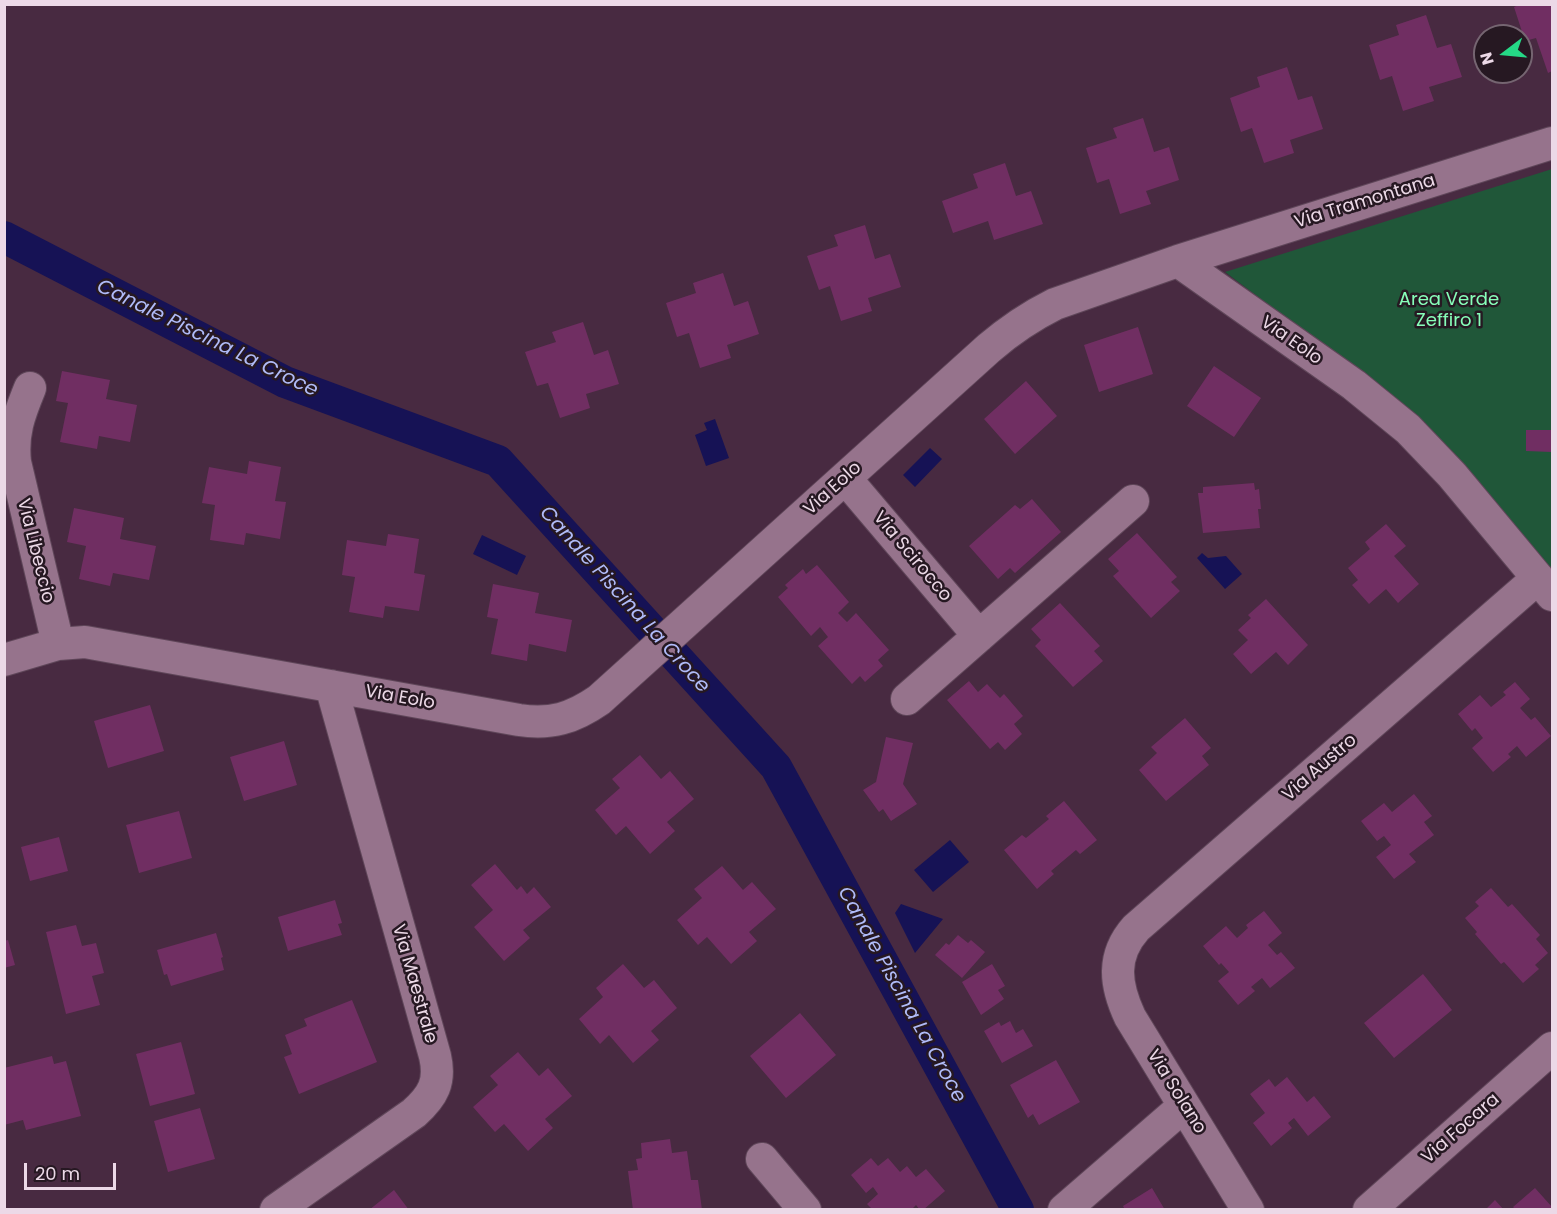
<!DOCTYPE html>
<style>
body{margin:0}
#map{position:relative;width:1557px;height:1214px;overflow:hidden;background:#482a41;font-family:Poppins,sans-serif}
canvas{display:block}
.frame{position:absolute;inset:0;border:6px solid #ecd9e7;pointer-events:none}
.north{position:absolute;left:1473px;top:24px;width:60px;height:60px;box-sizing:border-box;background:#261822;border:2px solid #756571;border-radius:50%;rotate:254deg;font-size:16px;font-weight:700;line-height:24px;text-align:center;color:#ecd9e7}
.north::after{content:'';display:block;margin:auto;width:21px;height:27px;background:#25d886;clip-path:polygon(50% 0,100% 100%,50% 72%,0 100%)}
.scale{position:absolute;left:24px;top:1163px;width:92px;height:27px;box-sizing:border-box;border:3px solid #ecd9e7;border-top:0;padding-left:8px;font-size:18px;line-height:21px;white-space:nowrap;color:#ecd9e7;-webkit-text-stroke:4px #261822;paint-order:stroke}
</style>
<div id="map">
<canvas width="1557" height="1214"></canvas>
<div class="frame"></div>
<div class="north">N</div>
<div class="scale">20 m</div>
</div>
<script>
const ctx = document.querySelector('canvas').getContext('2d');
ctx.lineJoin = 'round';
function fill(path, color) {
  ctx.fillStyle = color;
  ctx.fill(path, 'evenodd');
}
function strokePath(path, color, width, dash) {
  ctx.strokeStyle = color;
  ctx.lineWidth = width;
  ctx.lineCap = dash ? 'butt' : 'round';
  ctx.setLineDash(dash || []);
  ctx.stroke(path);
}
function label(font, color, halo, rows, align = 'center') {
  ctx.font = font + ' Poppins,sans-serif';
  ctx.lineWidth = 5;
  ctx.setLineDash([]);
  ctx.textBaseline = 'middle';
  ctx.strokeStyle = halo;
  ctx.fillStyle = color;
  for (const [text, x, y, turn = 0] of rows) {
    ctx.save();
    ctx.translate(x, y);
    ctx.rotate((+turn || 0) * Math.PI / 180);
    ctx.textAlign = isNaN(turn) ? turn : align;
    if (halo) ctx.strokeText(text, 0, 0);
    ctx.fillText(text, 0, 0);
    ctx.restore();
  }
}
const green = new Path2D(`
 M1552 169V570L1423 421 1225 272Z`);
const water = new Path2D(`
 M715 419 729 458 706 466 695 435 707 430 704 423Z
 M930 448 942 459 915 487 903 475Z
 M482 535 526 556 517 575 473 554Z
 M1202 553 1208 558 1226 556 1242 574 1225 589 1197 558Z
 M950 840 969 862 933 892 914 870Z
 M901 904 943 919 915 953 895 913Z`);
const canal = new Path2D(`
 M4 237 285 382 498 461 776 767 1018 1210`);
const building = new Path2D(`
 M1521 4H1552V71L1548 73 1536 38 1525 41 1514 7Z
 M1426 15 1437 48 1451 44 1462 77 1429 87 1434 101 1403 111 1392 76 1380 80 1369 45 1399 35 1396 25Z
 M1287 67 1298 100 1312 96 1323 129 1290 140 1294 153 1264 163 1252 128 1241 132 1230 98 1260 87 1257 77Z
 M1143 118 1154 152 1169 147 1179 180 1146 191 1151 204 1120 214 1109 179 1097 183 1086 148 1117 138 1113 128Z
 M1005 163 1016 196 1031 191 1043 224 994 240 988 221 953 233 942 201 978 188 973 174Z
 M865 225 875 259 890 254 901 287 868 298 872 311 841 321 830 286 819 290 807 256 838 246 834 235Z
 M723 273 734 306 748 301 759 334 727 345 731 358 700 368 689 333 677 337 666 303 696 293 693 283Z
 M583 322 594 355 608 350 619 384 586 394 590 408 560 418 548 383 537 386 525 352 556 342 552 332Z
 M1138 327 1153 374 1099 392 1084 345Z
 M1214 366 1261 398 1234 437 1187 406Z
 M62 371 110 380 106 399 137 405 130 442 99 436 97 449 60 442 68 403 56 401Z
 M1026 381 1057 416 1015 454 984 419Z
 M1526 430H1552V452L1526 451Z
 M249 461 281 467 275 501 286 502 280 539 246 533 244 545 210 540 215 505 202 503 209 467 247 474Z
 M1254 483 1255 490 1259 489 1261 509H1258L1260 528 1203 533 1198 493H1203V487Z
 M1032 499 1061 532 1015 573 1010 568 998 579 969 546 1015 505 1020 509Z
 M74 508 124 518 120 539 156 546 149 580 113 573 110 586 79 579 86 546 67 542Z
 M1386 524 1406 546 1394 556 1419 584 1398 603 1386 589 1369 604 1352 585 1358 580 1348 568 1370 549 1365 542Z
 M1137 533 1177 577 1171 582 1180 591 1151 618 1113 576 1119 571 1108 559Z
 M388 534 419 539 414 573 425 575 419 611 385 606 383 618 349 612 355 577 342 575 347 540 386 546Z
 M817 565 849 602 838 613 847 622 856 613 889 650 878 660 883 666 865 682 860 676 852 684 818 646 828 637 820 627 811 636 778 597 788 588 785 585 803 569 806 574Z
 M493 584 539 593 535 613 572 620 566 652 529 644 527 661 491 654 498 619 487 617Z
 M1266 599 1308 645 1288 665 1276 652 1251 674 1233 654 1248 640 1238 630 1251 618 1248 615Z
 M1060 603 1100 646 1094 651 1103 661 1073 687 1035 646 1041 640 1031 629Z
 M969 681 978 692 987 684 1000 698 1004 694 1023 716 1014 724 1022 734 1005 750 998 742 990 749 947 700Z
 M1515 682 1530 699 1520 708 1531 720 1535 717 1551 736 1526 757 1517 746 1508 754 1511 757 1493 772 1472 748 1483 738 1475 728 1472 731 1458 714 1480 695 1491 707 1506 695 1503 692Z
 M150 705 164 751 108 768 94 721Z
 M1185 718 1211 748 1202 756 1209 765 1166 801 1139 770 1157 753 1151 747Z
 M886 737 913 743 903 784 917 804 891 821 883 809 879 812 863 790 876 782Z
 M284 741 297 785 244 801 230 757Z
 M640 755 661 779 670 771 694 799 667 822 675 831 650 854 626 826 616 835 595 810 620 788 612 779Z
 M1414 794 1432 816 1424 822 1434 835 1409 854 1416 862 1394 879 1376 857 1391 845 1384 836 1377 841 1361 821 1384 803 1392 812Z
 M1064 801 1097 840 1080 854 1076 850 1051 871 1054 874 1037 889 1004 850 1022 835 1026 838 1049 819 1046 816Z
 M179 811 192 858 139 873 126 825Z
 M59 837 68 871 30 881 21 847Z
 M495 864 517 890 521 886 527 894 534 887 551 907 523 930 530 938 504 961 474 927 493 910 471 885Z
 M722 866 743 890 752 882 776 909 749 932 757 941 731 964 707 937 698 945 677 920 702 898 694 889Z
 M1491 888 1508 907 1512 904 1540 935 1536 939 1548 953 1535 965 1539 969 1523 983 1504 962 1501 964 1475 934 1477 932 1465 918 1479 906 1475 902Z
 M335 900 342 923 338 924 342 935 288 951 278 917Z
 M1264 911 1282 933 1268 945 1277 955 1281 952 1295 968 1270 988 1262 978 1251 987 1255 991 1238 1005 1218 981 1229 972 1221 963 1219 965 1203 946 1226 926 1237 938 1248 928 1246 925Z
 M76 925 82 946 96 943 104 973 92 976 100 1005 66 1014 46 932Z
 M216 933 223 957 221 958 224 970 171 986 167 974 164 975 157 950Z
 M958 935 968 943 971 940 985 952 962 978 935 955 946 943 949 945Z
 M8 940 15 965 4 968V941Z
 M623 964 644 988 654 980 677 1008 651 1031 659 1040 633 1063 609 1035 600 1044 579 1019 603 997 596 988Z
 M992 964 1005 986 998 990 1004 999 981 1015 962 982Z
 M1423 974 1452 1010 1394 1058 1364 1023Z
 M352 1000 377 1062 299 1094 284 1057 292 1054 285 1035 307 1026 304 1019Z
 M800 1013 836 1055 786 1098 750 1056Z
 M1010 1021 1016 1033 1023 1029 1033 1046 1002 1063 984 1031 999 1022 1001 1026Z
 M181 1042 195 1094 150 1106 136 1054Z
 M518 1052 539 1076 548 1068 572 1096 545 1119 553 1128 528 1151 504 1124 495 1132 473 1107 498 1085 490 1076Z
 M52 1056 54 1064 66 1061 81 1116 26 1130 23 1120 4 1125V1068Z
 M1056 1060 1080 1102 1039 1125 1033 1114 1028 1118 1010 1085Z
 M1287 1077 1307 1102 1314 1096 1331 1117 1308 1136 1294 1118 1288 1123 1292 1128 1271 1146 1253 1123 1265 1113 1250 1094 1269 1079 1275 1087Z
 M200 1108 215 1159 168 1172 154 1121Z
 M670 1139 672 1153 687 1151 691 1180H698L702 1210H633L628 1171 638 1170 636 1159 642 1158 641 1143Z
 M871 1158 878 1166 888 1158 900 1172 907 1166 916 1177 926 1169 945 1191 923 1210H920L916 1205 911 1210H873L867 1204 878 1194 873 1187 866 1193 851 1175Z
 M1152 1188 1165 1210H1125L1123 1206Z
 M1535 1188 1552 1207V1210H1516L1513 1207Z
 M394 1190 409 1210H369Z
 M1495 1200 1504 1210H1485Z`);
const minor = new Path2D(`
 M1178 261 1552 143
 M30 388C19 415 12 433 15 462L58 644
 M845 478 979 636
 M4 660 58 644 85 642 519 720C551 725 573 718 599 700L989 348C1010 330 1031 316 1055 304L1178 261 1354 385 1408 429 1452 475 1552 595
 M907 699 1133 501
 M762 1159 805 1210
 M276 1210 414 1113C433 1096 441 1082 435 1056L331 686
 M1064 1210 1184 1106
 M1248 1210 1130 1017C1115 985 1111 956 1136 928L1538 578
 M1369 1210 1552 1048`);
const streetNames = [
 ["Via Tramontana",1365,202,-17],
 ["Via Eolo",1291,341,35],
 ["Via Eolo",833,489,-42],
 ["Via Libeccio",35,551,76],
 ["Via Scirocco",912,557,50],
 ["Via Eolo",400,698,10],
 ["Via Austro",1320,768,-41],
 ["Via Maestrale",414,984,74],
 ["Via Solano",1176,1092,58],
 ["Via Focara",1461,1129,-41]
];
const parkNames = [
 ["Area Verde",1449,300],
 ["Zeffiro 1",1449,321]
];
const waterNames = [
 ["Canale Piscina La Croce",207,339,26],
 ["Canale Piscina La Croce",624,600,48],
 ["Canale Piscina La Croce",901,995,61]
];
fill(green, '#205739');
fill(water, '#161255');
strokePath(canal, '#161255', 32);
fill(building, '#702e62');
strokePath(minor, '#5f4659', 34);
strokePath(minor, '#96738c', 32);
label('18px', '#ecd9e7', '#261822', streetNames);
label('18px', '#87feb9', '#261822', parkNames);
label('italic 20px', '#b0bbf8', '#261822', waterNames);
</script>
